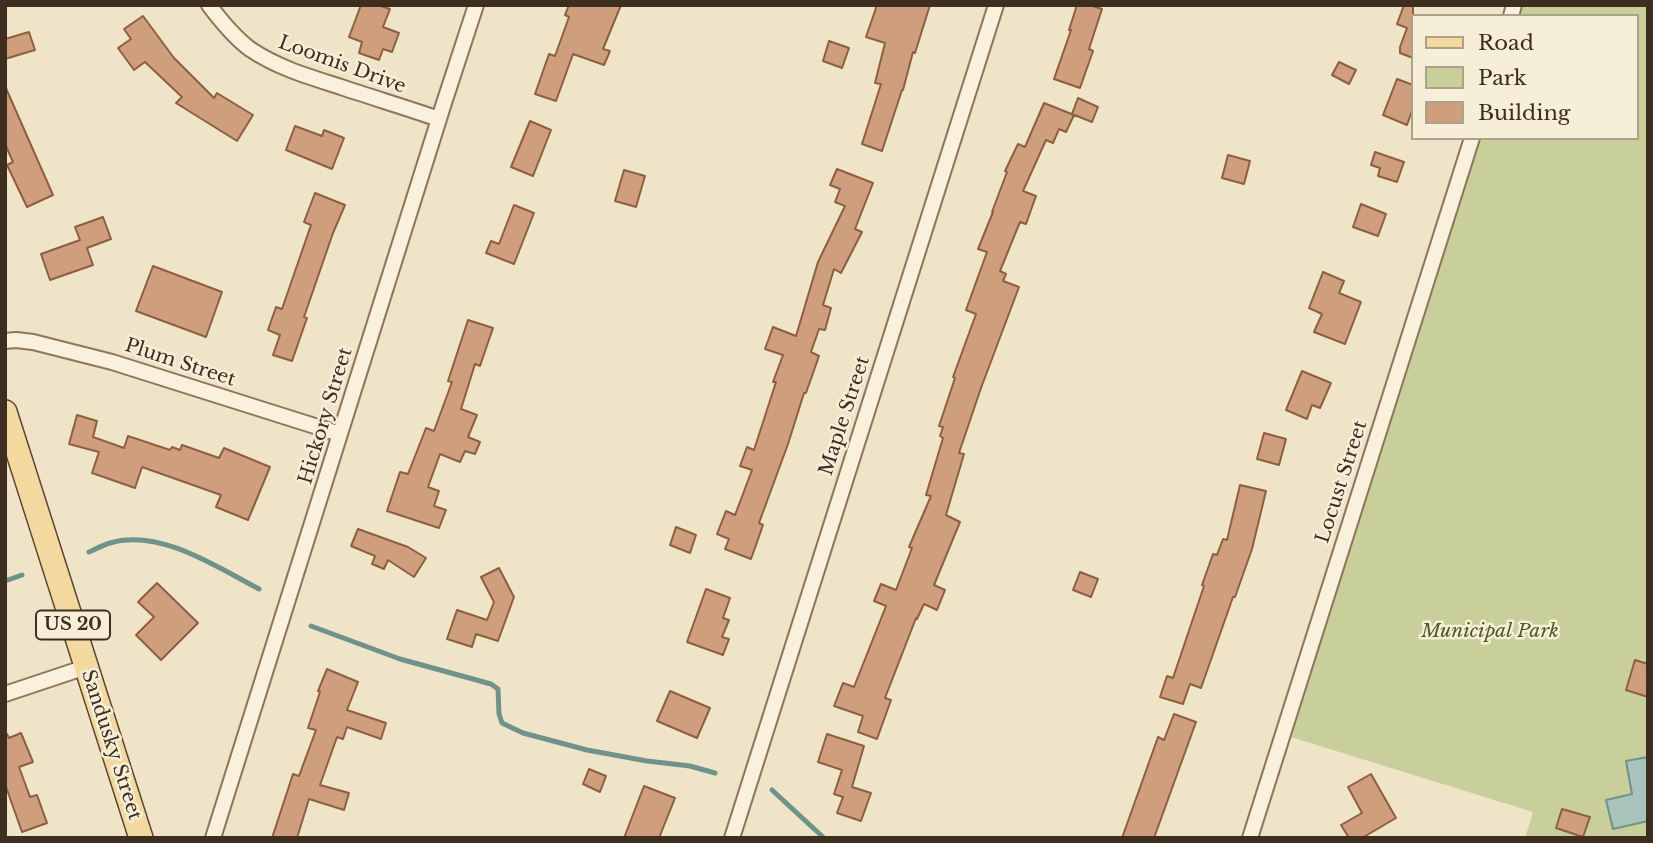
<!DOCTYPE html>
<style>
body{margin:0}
#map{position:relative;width:1653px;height:843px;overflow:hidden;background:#f0e4c8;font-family:"Libre Baskerville",serif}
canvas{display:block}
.frame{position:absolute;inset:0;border:7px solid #3d2e20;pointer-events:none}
.legend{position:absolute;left:1411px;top:14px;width:228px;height:126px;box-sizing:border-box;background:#f7eed8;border:2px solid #ada18e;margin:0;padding:9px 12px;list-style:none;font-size:21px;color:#3d2e20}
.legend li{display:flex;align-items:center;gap:14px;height:35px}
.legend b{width:35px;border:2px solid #ada18e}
</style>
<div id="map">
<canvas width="1653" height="843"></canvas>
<div class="frame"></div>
<ul class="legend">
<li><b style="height:9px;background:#f3d9a0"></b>Road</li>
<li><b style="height:19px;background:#c9cf9b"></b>Park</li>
<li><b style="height:19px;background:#cf9f7d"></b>Building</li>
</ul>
</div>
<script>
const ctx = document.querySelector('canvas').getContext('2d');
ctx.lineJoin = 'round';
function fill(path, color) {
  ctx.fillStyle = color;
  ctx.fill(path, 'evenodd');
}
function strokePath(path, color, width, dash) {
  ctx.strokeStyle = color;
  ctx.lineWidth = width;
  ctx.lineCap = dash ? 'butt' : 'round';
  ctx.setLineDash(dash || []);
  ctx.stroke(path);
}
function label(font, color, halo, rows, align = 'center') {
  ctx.font = font + ' "Libre Baskerville",serif';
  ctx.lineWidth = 5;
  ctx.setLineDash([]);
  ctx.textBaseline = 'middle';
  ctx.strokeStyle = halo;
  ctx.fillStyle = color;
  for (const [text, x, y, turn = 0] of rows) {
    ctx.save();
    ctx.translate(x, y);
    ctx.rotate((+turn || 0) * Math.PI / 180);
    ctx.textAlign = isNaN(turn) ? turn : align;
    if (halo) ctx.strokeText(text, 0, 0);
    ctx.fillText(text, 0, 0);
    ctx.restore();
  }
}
const green = new Path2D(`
 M1523 5H1648V838H1525L1533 812 1291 737 1481 138H1637V16H1520Z`);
const water = new Path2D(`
 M1648 757V821L1613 829 1606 800 1632 794 1626 761Z`);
const stream = new Path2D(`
 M89 552C96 549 103 545 110 543 159 528 217 567 259 589
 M5 581 22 575
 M311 626 400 659 491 684 498 689 499 714 502 723 523 733 587 750 647 761 690 766 715 773
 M772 790 824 838`);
const building = new Path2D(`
 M361 5H378L390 9 383 27 399 33 392 52 383 49 379 60 359 53 362 42 349 37Z
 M569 5H621L603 49 610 51 604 65 573 54 556 101 535 94 549 54 555 56 569 17 565 15Z
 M877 5H930L915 53 913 52 903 90H902L882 151 862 144 881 84 875 83 885 43 866 37Z
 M1077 5H1090L1102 9 1089 49 1093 51 1080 88 1054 79 1071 30H1069Z
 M1404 5H1413V58L1400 53V47L1407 28 1397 24Z
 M143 16 174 58 214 98 217 93 253 115 237 141 176 103 182 97 145 62 134 70 118 48 131 39 124 29Z
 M29 32 35 50 5 59V39Z
 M829 41 849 48 842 68 823 61Z
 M1339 62 1356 70 1349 84 1332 75Z
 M1397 79 1413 85V108L1407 125 1383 115Z
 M5 86 53 195 27 207 7 165 13 162 5 144Z
 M1078 98 1098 107 1092 122 1072 114Z
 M1044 103 1074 115 1066 132 1059 129 1053 143 1046 140 1023 191 1036 196 1026 224 1020 222 1000 271 1006 274 1003 281 1019 287 981 388 959 453 964 454 946 515 960 522 934 585 945 590 937 610 924 604 917 619 916 618 885 698 891 700 877 739 858 732 863 716 834 706 843 683 854 687 886 606 874 601 881 584 896 590 912 548 909 547 931 496 926 495 943 438 940 436 943 427 939 426 955 378 953 377 976 314 966 310 987 252 978 249 993 212H992L1007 172 1005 171 1018 144 1025 147Z
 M530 121 551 130 533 176 511 167Z
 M295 126 322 136 324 130 344 138 332 169 286 150Z
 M1375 152 1404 162 1397 182 1378 176 1380 168 1371 165Z
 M1228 155 1250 161 1244 184 1222 178Z
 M837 169 873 183 855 229 862 232 841 273 834 269 823 305 831 308 825 330 819 329 811 352 819 356 806 393H804L788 444 759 523 763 525 751 559 725 549 729 539 717 534 726 511 735 515 752 470 740 466 747 447 754 450 776 382H773L783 355 765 349 773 327 796 336 818 262 845 206 835 202 840 189 830 185Z
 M624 170 645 176 636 207 615 201Z
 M315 193 345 205 333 233 304 317 307 318 292 361 273 355 280 335 268 330 276 307 282 309 311 225 304 222Z
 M1361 204 1386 214 1378 236 1353 227Z
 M514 205 534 213 514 264 486 253 491 241 499 244Z
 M103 217 111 239 87 248 93 265 50 280 41 254 80 240 75 227Z
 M153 266 222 292 206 337 136 311Z
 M1323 272 1344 281 1339 293 1361 302 1345 344 1314 332 1322 314 1309 308Z
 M468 320 493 328 480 366 475 364 461 409 477 415 468 437 480 442 475 454 465 451 460 462 440 454 428 487 439 491 434 506 446 510 439 528 387 511 400 472 408 474 426 428 434 431 452 382 448 381Z
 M1302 371 1331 383 1320 408 1312 405 1307 419 1286 410Z
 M77 415 97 421 93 437 124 448 128 436 170 450 172 447 180 450 182 445 219 458 224 448 270 467 248 520 216 507 221 495 142 467 135 488 92 473 99 452 69 444Z
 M1264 433 1286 439 1279 465 1257 459Z
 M1240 485 1266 491 1252 549 1235 597H1233L1201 688 1190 684 1183 704 1160 697 1167 676 1173 678 1204 586 1202 585 1213 554 1217 555 1223 539 1227 540Z
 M676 527 696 535 690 553 670 545Z
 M358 529 408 547 426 558 414 577 388 560 384 569 372 564 375 556 351 546Z
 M499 568 514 597 498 641 476 634 472 647 447 639 457 610 487 620 494 602 481 577Z
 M1080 572 1098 579 1091 597 1073 590Z
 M157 583 198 623 161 660 136 635 154 617 138 602Z
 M706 589 730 598 723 618 729 620 722 637 729 639 723 655 687 642Z
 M1635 660 1648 664V697L1626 690Z
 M327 669 358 682 347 710 386 723 381 739 347 727 343 739 337 737 320 785 349 793 344 810 309 799 297 838H272L293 774 299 776 316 730 308 728 320 692 318 691Z
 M670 691 710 708 697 738 657 721Z
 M1174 714 1196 722 1154 838H1122L1158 737 1164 740Z
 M21 733 33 762 19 767 30 797 37 795 47 823 22 832 5 784V734H7L9 738Z
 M827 734 864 746 852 787 871 793 861 821 837 813 843 797 834 794 842 770 818 762Z
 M589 769 606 776 600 792 583 784Z
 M1371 774 1396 818 1362 838H1349L1341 825 1362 813 1348 787Z
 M644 786 675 798 659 838H624Z
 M1562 809 1590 817 1583 837 1556 828Z`);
const street = new Path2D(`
 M209 5C221 21 234 37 250 49 278 68 310 77 341 87 374 98 407 108 439 119
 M1511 16 1514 5
 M5 341 16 340 33 342 112 362 340 434
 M5 694 86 667
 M213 838 444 103 476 5
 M732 838 996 5
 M1250 838 1472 138`);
const primary = new Path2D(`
 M5 412 141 838`);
const shields = [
 [73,625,74]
];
const shieldNames = [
 ["US 20",73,625]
];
const streetNames = [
 ["Loomis Drive",342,65,20],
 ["Plum Street",180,363,18],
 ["Hickory Street",326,416,-73],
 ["Maple Street",845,416,-72],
 ["Locust Street",1342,482,-72],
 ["Sandusky Street",111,745,72]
];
const parkNames = [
 ["Municipal Park",1490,632]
];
fill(green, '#c9cf9b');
fill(water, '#a9c4bc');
strokePath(water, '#6f938a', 2);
strokePath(stream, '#6f938a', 5);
fill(building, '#cf9f7d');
strokePath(building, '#8d5f41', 2);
strokePath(street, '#8d765c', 18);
strokePath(primary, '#5b4430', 26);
strokePath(street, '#faf1dc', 14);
strokePath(primary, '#f3d9a0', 23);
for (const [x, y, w] of shields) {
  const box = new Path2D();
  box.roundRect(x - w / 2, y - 14.5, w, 29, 5);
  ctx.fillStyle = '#f7eed8';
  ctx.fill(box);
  strokePath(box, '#3d2e20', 2);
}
label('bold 18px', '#3d2e20', null, shieldNames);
label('19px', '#3d2e20', '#f7eed8', streetNames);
label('italic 19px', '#4d5a26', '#f7eed8', parkNames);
</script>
